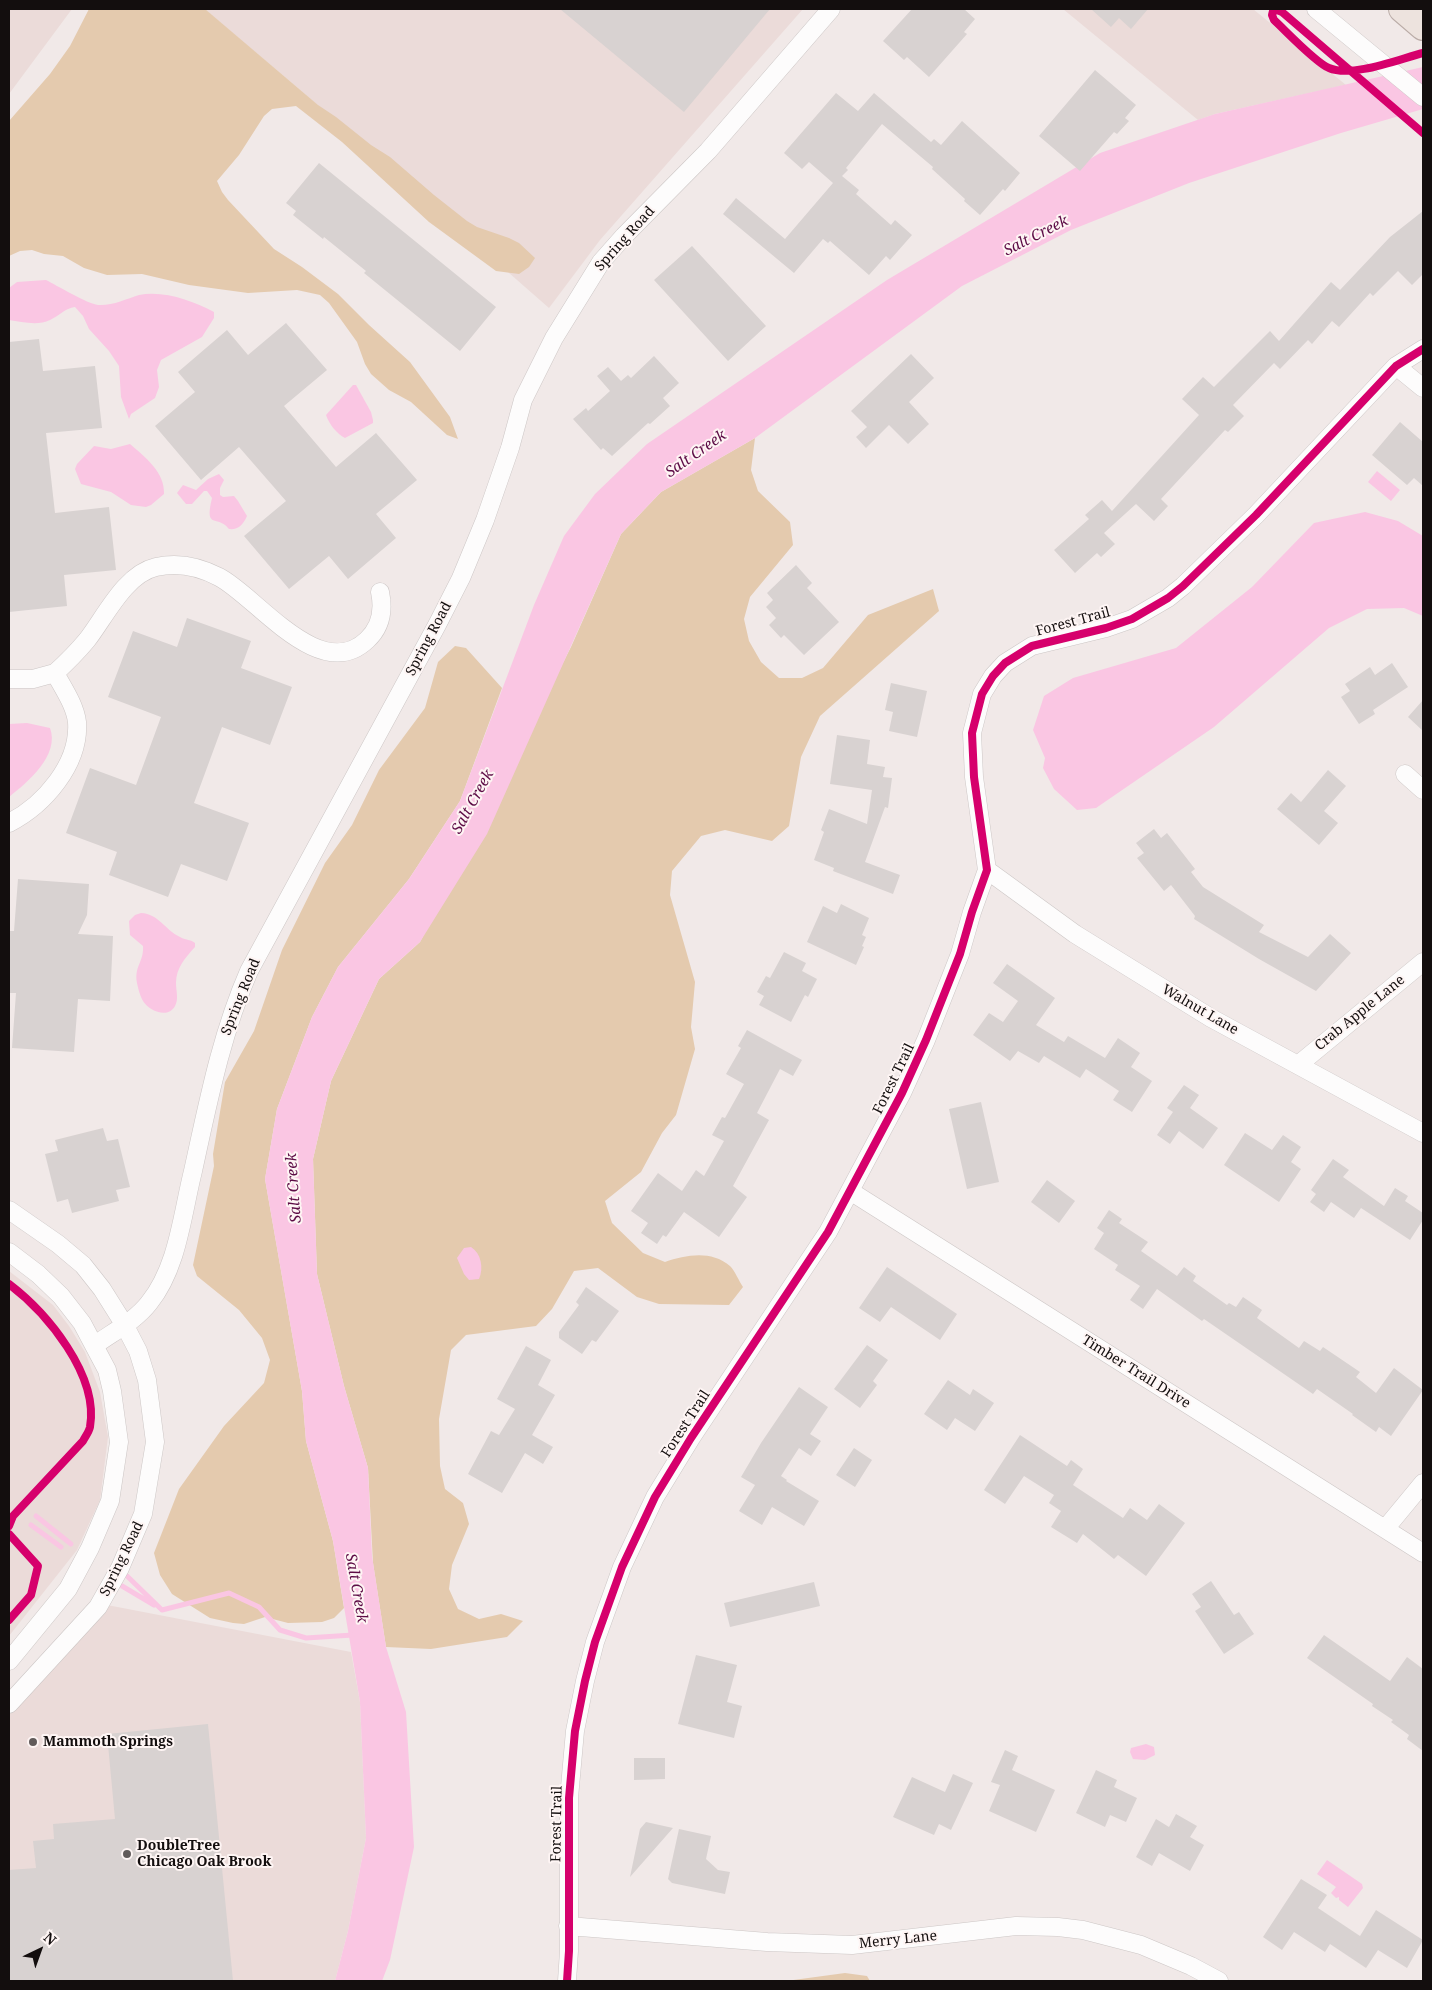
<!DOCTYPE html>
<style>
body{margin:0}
#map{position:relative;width:1432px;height:1990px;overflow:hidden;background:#f1e9e8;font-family:"Noto Serif",serif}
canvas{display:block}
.frame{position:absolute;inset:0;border:10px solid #130e0e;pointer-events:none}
.north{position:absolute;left:15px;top:1925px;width:50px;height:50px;-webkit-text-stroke:4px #fef5f4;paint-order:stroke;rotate:42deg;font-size:14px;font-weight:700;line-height:20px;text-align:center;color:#130e0e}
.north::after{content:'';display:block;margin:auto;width:18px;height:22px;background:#130e0e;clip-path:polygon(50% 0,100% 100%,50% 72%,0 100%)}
</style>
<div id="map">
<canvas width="1432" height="1990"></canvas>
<div class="frame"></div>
<div class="north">N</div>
</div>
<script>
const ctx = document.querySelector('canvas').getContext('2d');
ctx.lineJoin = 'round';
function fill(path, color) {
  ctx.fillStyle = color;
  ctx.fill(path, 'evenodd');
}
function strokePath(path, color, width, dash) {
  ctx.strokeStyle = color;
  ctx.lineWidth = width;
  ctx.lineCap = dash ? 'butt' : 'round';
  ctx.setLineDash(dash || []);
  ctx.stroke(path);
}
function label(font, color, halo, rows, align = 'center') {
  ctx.font = font + ' "Noto Serif",serif';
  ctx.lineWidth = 4;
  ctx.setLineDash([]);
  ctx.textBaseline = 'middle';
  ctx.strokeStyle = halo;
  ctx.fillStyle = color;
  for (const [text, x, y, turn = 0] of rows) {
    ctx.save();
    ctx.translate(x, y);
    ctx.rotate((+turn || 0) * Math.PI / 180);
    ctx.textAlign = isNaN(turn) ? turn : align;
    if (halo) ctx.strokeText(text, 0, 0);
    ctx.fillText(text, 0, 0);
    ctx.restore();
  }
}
const built = new Path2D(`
 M9 9H72L9 94Z
 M204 9H803L600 240 549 308 299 89Z
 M1063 9H1253L1346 85 1215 114 1198 120Z
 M9 1271 53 1305 69 1326 85 1352 100 1392 108 1437 100 1500 77 1550 9 1636Z
 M107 1605 351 1652 360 1702 366 1838 348 1931 335 1981H9V1715Z`);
const green = new Path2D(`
 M89 9H205L318 105 336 117 371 145 390 157 434 195 467 221 477 227 509 238 519 243 535 258 529 267 519 274 496 271 429 222 342 142 296 106 272 109 264 116 239 155 217 181 222 192 228 200 274 249 302 267 338 294 369 325 410 362 450 417 458 439 447 435 411 402 389 390 371 374 365 364 357 342 329 303 320 295 297 290 248 293 189 285 142 274 107 275 84 268 63 256 44 254 32 250 20 251 9 256V121L50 74 70 46Z
 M755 438 751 470 758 491 790 522 793 545 750 597 744 619 749 641 761 662 779 678H802L823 668 868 615 933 589 939 611 820 716 801 757 789 826 772 841 725 830 701 836 672 871 670 895 695 982 691 1027 695 1049 676 1115 662 1133 641 1172 605 1201 612 1223 643 1253 665 1262C686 1255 711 1250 730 1266 735 1271 739 1281 743 1287L729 1305 659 1304 637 1297 598 1268 574 1271 552 1309 536 1326 466 1335 451 1350 439 1419 440 1466 445 1489 463 1503 469 1524 452 1565 449 1589 458 1609 479 1619 501 1614 523 1621 507 1637 431 1649 386 1647 373 1563 368 1468 344 1386 317 1274 313 1159 331 1081 379 979 420 942 571 647 621 534 661 492Z
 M455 646 466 648 502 688 460 801 409 879 338 967 312 1017 277 1109 265 1179 302 1391 306 1441 333 1541 344 1608 334 1618 322 1622 288 1623 265 1617 244 1624 233 1623 210 1618 172 1594 160 1575 154 1553 179 1489 224 1426 264 1383 270 1360 262 1338 239 1310 197 1276 193 1265 214 1166 213 1154 225 1082 254 1031 282 950 325 863 352 825 379 770 425 708 438 662Z
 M845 1973 867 1976 870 1981H786Z`);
const water = new Path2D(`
 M1423 67V109L1341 133 1189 183 1071 230 962 286 755 438 661 492 621 534 487 834 420 942 379 979 331 1081 313 1159 317 1274 344 1386 368 1468 372 1556 386 1647 406 1712 414 1847 390 1960 382 1981H335L348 1931 366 1838 360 1702 333 1541 306 1441 302 1391 265 1179 277 1109 312 1017 338 967 409 879 460 801 534 605 564 536 595 494 647 444 887 280 1100 153 1215 114Z
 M46 280C56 285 88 304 98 305 112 306 126 299 139 295 164 290 193 301 214 312V318L202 337 161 360 157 370 159 387 155 398 131 414 129 419 121 397 119 366 109 351 89 329 83 316 75 307C65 308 59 316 50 320 38 326 22 322 9 320V288L17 282Z
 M353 385H356L371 412 373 420V423L345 438C337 434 329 424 326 415Z
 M130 444C145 457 165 472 164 494L151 505 146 507 131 505 111 492 81 484 75 469 77 464 94 446 111 449Z
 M1377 471 1400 490 1391 501 1368 482Z
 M219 474 224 480 220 488V495L223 497 234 496 238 501 247 516C243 525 238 530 229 529 218 514 204 531 212 498L207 491H204L192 504H186L177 493 183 485 196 490 208 479Z
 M1365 512 1398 521 1423 536V616L1404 608 1367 609 1329 628 1214 727 1096 808 1077 810 1054 789 1043 768 1045 758 1033 730 1044 696 1073 678 1176 648 1252 587 1314 523Z
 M27 723 50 728C60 755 28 782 9 797V724Z
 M141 913C159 914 165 930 180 937 185 940 190 939 195 943V947C185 958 176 968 176 983 176 991 179 999 175 1006 168 1019 149 1011 143 1001 140 996 138 988 137 983 134 966 144 962 143 946L130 935 129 921 135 915Z
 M471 1247C481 1253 484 1268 479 1279L469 1280 464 1274 457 1258 464 1248Z
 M1146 1744 1154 1747 1155 1755 1145 1760 1133 1759 1130 1752 1131 1748Z
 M1327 1860 1362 1884 1363 1888 1348 1907 1339 1900V1897L1336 1898 1331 1893 1336 1887 1317 1874Z`);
const stream = new Path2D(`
 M36 1516 71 1544
 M31 1525 61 1547
 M127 1576 162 1610 229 1593 259 1607 280 1630 306 1638 353 1635
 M122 1586 154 1605`);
const building = new Path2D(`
 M560 9H770L684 112Z
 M912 9H964L975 19 964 32 967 34 929 77 907 57 904 60 883 41Z
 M1091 9H1148L1131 29 1119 18 1111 27Z
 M1095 70 1136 105 1125 118 1129 121 1117 134 1114 132 1080 171 1039 136Z
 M836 93 858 111 874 93 931 142 934 139 941 145 962 121 1020 173 1005 191 1003 189 980 215 964 201 965 199 932 169 933 167 882 124 846 168 848 170 842 176 859 190 856 194 891 225 895 220 912 235 890 260 886 256 869 275 830 241 828 243 823 239 794 273 723 214 736 198 785 239 833 183 809 162 802 169 784 153Z
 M319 163 496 307 460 351 364 273 366 271 324 237 323 239 293 215 296 211 286 203Z
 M1423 211V274L1412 285 1398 271 1373 296 1370 293 1339 327 1332 321 1312 344 1308 340 1280 369 1274 363 1233 405 1244 416 1228 432 1225 430 1161 499 1168 506 1154 521 1136 504 1104 533 1115 544 1101 557 1097 553 1075 573 1054 550 1089 519 1085 515 1102 500 1112 511 1199 415 1182 399 1203 377 1214 387 1270 331 1279 341 1331 282 1340 290 1390 237Z
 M692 246 766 326 728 361 654 280Z
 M286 323 327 370 284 406 336 467 376 433 417 480 376 514 396 538 348 579 329 556 289 589 244 536 286 501 239 447 201 480 155 426 195 392 178 372 227 330 248 355Z
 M39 339 43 371 95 366 102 428 46 433 55 513 109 507 116 570 64 575 67 606 9 612V342Z
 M911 354 934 378 909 402 929 424 908 444 889 425 866 448 856 437 867 427 851 411Z
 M654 356 679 383 663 398 670 406 650 424 648 423 612 456 603 448 601 450 573 419 586 408 588 411 610 391 597 376 608 367 621 381 628 375 631 378Z
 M1400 422 1423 442V486L1414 478 1407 485 1372 455Z
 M796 565 812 583 807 588 839 622 804 655 784 635 781 638 769 625 776 618 766 607 773 600 767 593Z
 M187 618 251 641 241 668 292 687 270 745 222 727 194 803 249 823 227 881 181 864 168 897 109 875 117 852 66 833 90 768 136 785 161 717 108 697 133 631 177 647Z
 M1392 663 1408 687 1373 710 1375 714 1359 724 1341 697 1350 691 1345 684 1370 667 1375 675Z
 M891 683 927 691 917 737 889 731 893 712 885 710Z
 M1423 700V731L1408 717Z
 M837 735 870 740 867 764 885 767 883 777 892 778 888 808 885 807 865 862 900 875 893 894 833 871 834 868 814 860 824 832 821 830 829 809 867 824 872 790 830 784Z
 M1328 770 1346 786 1324 811 1338 823 1319 845 1277 809 1291 793 1301 802Z
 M1154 829 1161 838 1167 833 1195 869 1191 872 1203 887 1264 925 1259 932 1308 957 1330 934 1351 953 1316 991 1259 959 1194 919 1195 916 1171 885 1164 891 1137 858 1144 853 1136 843Z
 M18 879 89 884 87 915 78 934 113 936 110 1001 78 999 74 1052 12 1048 16 993H9V931H14Z
 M841 904 869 918 862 935 866 937 862 946 864 947 856 965 807 942 823 906 837 913Z
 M784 952 806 963 802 971 817 979 808 997 805 995 791 1022 759 1005 764 996 757 992 766 976 770 978Z
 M1007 964 1055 998 1036 1025 1064 1042 1068 1036 1105 1058 1118 1038 1140 1053 1131 1067 1152 1081 1132 1112 1113 1100 1119 1091 1086 1069 1080 1078 1044 1056 1039 1063 1018 1051 1010 1061 973 1035 989 1013 1003 1022 1018 1001 993 983Z
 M747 1030 802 1060 793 1076 780 1069 757 1113 769 1120 733 1186 747 1197 719 1237 684 1212 666 1237 663 1235 657 1244 641 1233 648 1223 631 1211 658 1173 682 1191 696 1170 704 1176 724 1141 712 1135 722 1117 725 1118 744 1084 726 1074 741 1048 738 1046Z
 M1184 1085 1199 1095 1190 1108 1218 1128 1203 1149 1179 1131 1170 1144 1157 1135 1173 1112 1167 1108Z
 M981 1102 999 1182 967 1189 949 1109Z
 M103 1128 107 1141 118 1139 130 1187 116 1190 119 1201 72 1213 68 1199 57 1202 45 1154 58 1151 55 1140Z
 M1245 1133 1272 1150 1283 1135 1301 1147 1291 1162 1301 1169 1279 1202 1224 1165Z
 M1333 1159 1349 1170 1343 1177 1384 1206 1395 1188 1408 1196 1405 1201 1423 1213V1220L1410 1240 1361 1208 1354 1218 1331 1202 1324 1212 1310 1202 1316 1194 1311 1190Z
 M1047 1180 1075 1201 1059 1223 1031 1202Z
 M1109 1210 1122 1219 1119 1223 1148 1242 1141 1251 1177 1276 1184 1267 1196 1276 1193 1281 1227 1305 1229 1303 1236 1307 1243 1297 1262 1310 1257 1318 1299 1348 1304 1341 1320 1351 1323 1347 1360 1372 1356 1377 1376 1393 1394 1368 1423 1390 1391 1436 1379 1427 1376 1432 1352 1415 1353 1414 1317 1389 1313 1394 1204 1319 1202 1321 1157 1289 1143 1309 1130 1300 1140 1286 1115 1270 1118 1265 1094 1249 1104 1233 1097 1228Z
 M887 1267 957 1314 940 1340 891 1307 880 1322 859 1308Z
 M586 1287 619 1311 596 1342 592 1340 582 1354 559 1338V1332L579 1305 576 1302Z
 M867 1345 888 1360 873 1381 877 1385 860 1408 834 1389Z
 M526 1346 551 1360 538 1385 555 1395 532 1435 553 1447 543 1464 525 1453 502 1493 468 1474 491 1431 499 1435 515 1409 497 1399Z
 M948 1380 970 1395 973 1389 994 1403 975 1431 955 1418 947 1430 924 1414Z
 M799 1387 828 1407 810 1434 821 1441 811 1456 799 1448 781 1476 787 1480 786 1481 819 1501 804 1526 772 1507 762 1525 739 1511 755 1485 741 1477 761 1443Z
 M1020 1435 1067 1466 1071 1460 1083 1469 1073 1485 1123 1518 1130 1508 1147 1520 1159 1504 1185 1523 1146 1576 1118 1555 1114 1559 1083 1534 1077 1543 1051 1527 1061 1511 1049 1503 1054 1495 1024 1476 1005 1504 984 1490Z
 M854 1448 872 1460 855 1487 836 1475Z
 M1211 1581 1234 1615 1239 1612 1254 1634 1224 1654 1195 1611 1201 1607 1192 1594Z
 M814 1582 820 1606 730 1627 724 1603Z
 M1324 1635 1390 1681 1407 1657 1423 1669V1751L1407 1739 1409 1735 1391 1722 1393 1720 1372 1706 1373 1704 1307 1658Z
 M696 1655 737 1665 727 1702 742 1706 734 1738 678 1724Z
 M208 1724 233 1981H9V1870L36 1868 33 1841 54 1839 53 1824 115 1819 107 1734Z
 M1005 1750 1018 1756 1012 1770 1055 1790 1036 1832 989 1811 1000 1785 991 1782Z
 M634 1758H665V1779L634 1780Z
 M1096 1770 1117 1780 1114 1787 1137 1798 1126 1822 1110 1815 1105 1827 1076 1813Z
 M953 1774 973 1783 951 1830 939 1824 934 1835 893 1817 912 1777 945 1792Z
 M1176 1814 1197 1826 1190 1837 1204 1845 1190 1871 1159 1853 1152 1866 1136 1857 1156 1819 1169 1827Z
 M646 1822 673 1828 630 1877 640 1829Z
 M679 1829 711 1836 706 1859 718 1870 730 1872 725 1894 672 1883 668 1879Z
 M1301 1879 1327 1895 1318 1908 1360 1936 1376 1910 1423 1940 1407 1968 1378 1950 1366 1968 1330 1944 1325 1952 1294 1932 1282 1950 1263 1937Z`);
const minor = new Path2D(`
 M1316 9 1423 97
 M1396 366 1423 388
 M55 673C66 663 77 652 87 640 105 617 125 574 156 567 178 562 200 567 219 577 256 596 320 685 367 640 381 627 384 611 380 592
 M9 679H33L55 673C63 688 75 705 77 722 80 764 44 805 9 823
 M1405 774 1423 790
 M987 870 1075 934 1211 1018 1423 1133
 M1298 1065 1423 962
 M850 1191 1423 1553
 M9 1210 58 1244 83 1265 102 1289 124 1324 138 1351 147 1380 155 1442 143 1514 120 1568 98 1607 9 1704
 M9 1252 38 1274 61 1296 82 1323 107 1370 112 1391 119 1442 110 1501 90 1548 68 1589 9 1661
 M95 1345C113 1332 135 1321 149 1303 178 1267 182 1215 193 1171 208 1103 221 1035 249 971L437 625 461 578 485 520 510 448 523 400 554 338 601 262 624 236 708 151 831 9
 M1385 1529 1423 1483
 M568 1926 767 1942 852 1945 1016 1926 1058 1927 1083 1930 1141 1945 1191 1966 1219 1981
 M567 1981 569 1951V1798L575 1731 585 1681 595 1642 622 1567 655 1497 691 1438 828 1232 902 1093 926 1040 960 954 972 912 987 870 974 777 972 733 982 694 993 676 1005 663 1032 646 1106 628 1132 619 1168 598 1183 586 1256 515 1396 366 1423 349`);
const highway = new Path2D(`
 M1402 9 1423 27`);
const cycleway = new Path2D(`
 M1423 53C1399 59 1352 78 1329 68 1316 63 1286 31 1274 20L1272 15 1273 11 1277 10 1282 12 1423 133
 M9 1284C47 1313 99 1375 90 1427 89 1432 85 1437 83 1441L13 1516 9 1526
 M9 1534 38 1566 31 1595 9 1620
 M567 1981 569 1951V1798L575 1731 585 1681 595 1642 622 1567 655 1497 691 1438 828 1232 902 1093 926 1040 960 954 972 912 987 870 974 777 972 733 982 694 993 676 1005 663 1032 646 1106 628 1132 619 1168 598 1183 586 1256 515 1396 366 1423 349`);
const markers = [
 [33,1742,5,"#615b5a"],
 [127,1854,5,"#615b5a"]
];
const streetNames = [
 ["Spring Road",625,239,-48],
 ["Forest Trail",1073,622,-15],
 ["Spring Road",429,639,-62],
 ["Spring Road",241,997,-68],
 ["Walnut Lane",1200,1010,30],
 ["Crab Apple Lane",1360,1013,-39],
 ["Forest Trail",894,1079,-64],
 ["Timber Trail Drive",1136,1372,32],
 ["Forest Trail",686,1424,-57],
 ["Spring Road",122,1559,-64],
 ["Forest Trail",557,1824,-89],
 ["Merry Lane",898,1940,-6]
];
const poiNames = [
 ["Mammoth Springs",43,1742],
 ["DoubleTree",137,1846],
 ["Chicago Oak Brook",137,1862]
];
const waterNames = [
 ["Salt Creek",1036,236,-27],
 ["Salt Creek",696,454,-35],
 ["Salt Creek",473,802,-61],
 ["Salt Creek",294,1188,-94],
 ["Salt Creek",356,1588,80]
];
fill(built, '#ebdbd9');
fill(green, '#e4caae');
fill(water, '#fac6e3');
strokePath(stream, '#fac6e3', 5);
fill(building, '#d8d2d1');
strokePath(minor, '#ccc6c5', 19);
strokePath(highway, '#baaca7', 28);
strokePath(minor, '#fdfcfc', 18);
strokePath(highway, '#ede3de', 26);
strokePath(cycleway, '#d6006c', 8);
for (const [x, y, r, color] of markers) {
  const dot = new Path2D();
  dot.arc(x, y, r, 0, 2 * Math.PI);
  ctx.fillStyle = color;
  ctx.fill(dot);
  strokePath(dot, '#fef5f4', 2);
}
label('14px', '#130e0e', '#fef5f4', streetNames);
label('bold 14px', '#130e0e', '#fef5f4', poiNames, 'left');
label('italic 15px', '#5d0c46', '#fef5f4', waterNames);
</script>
